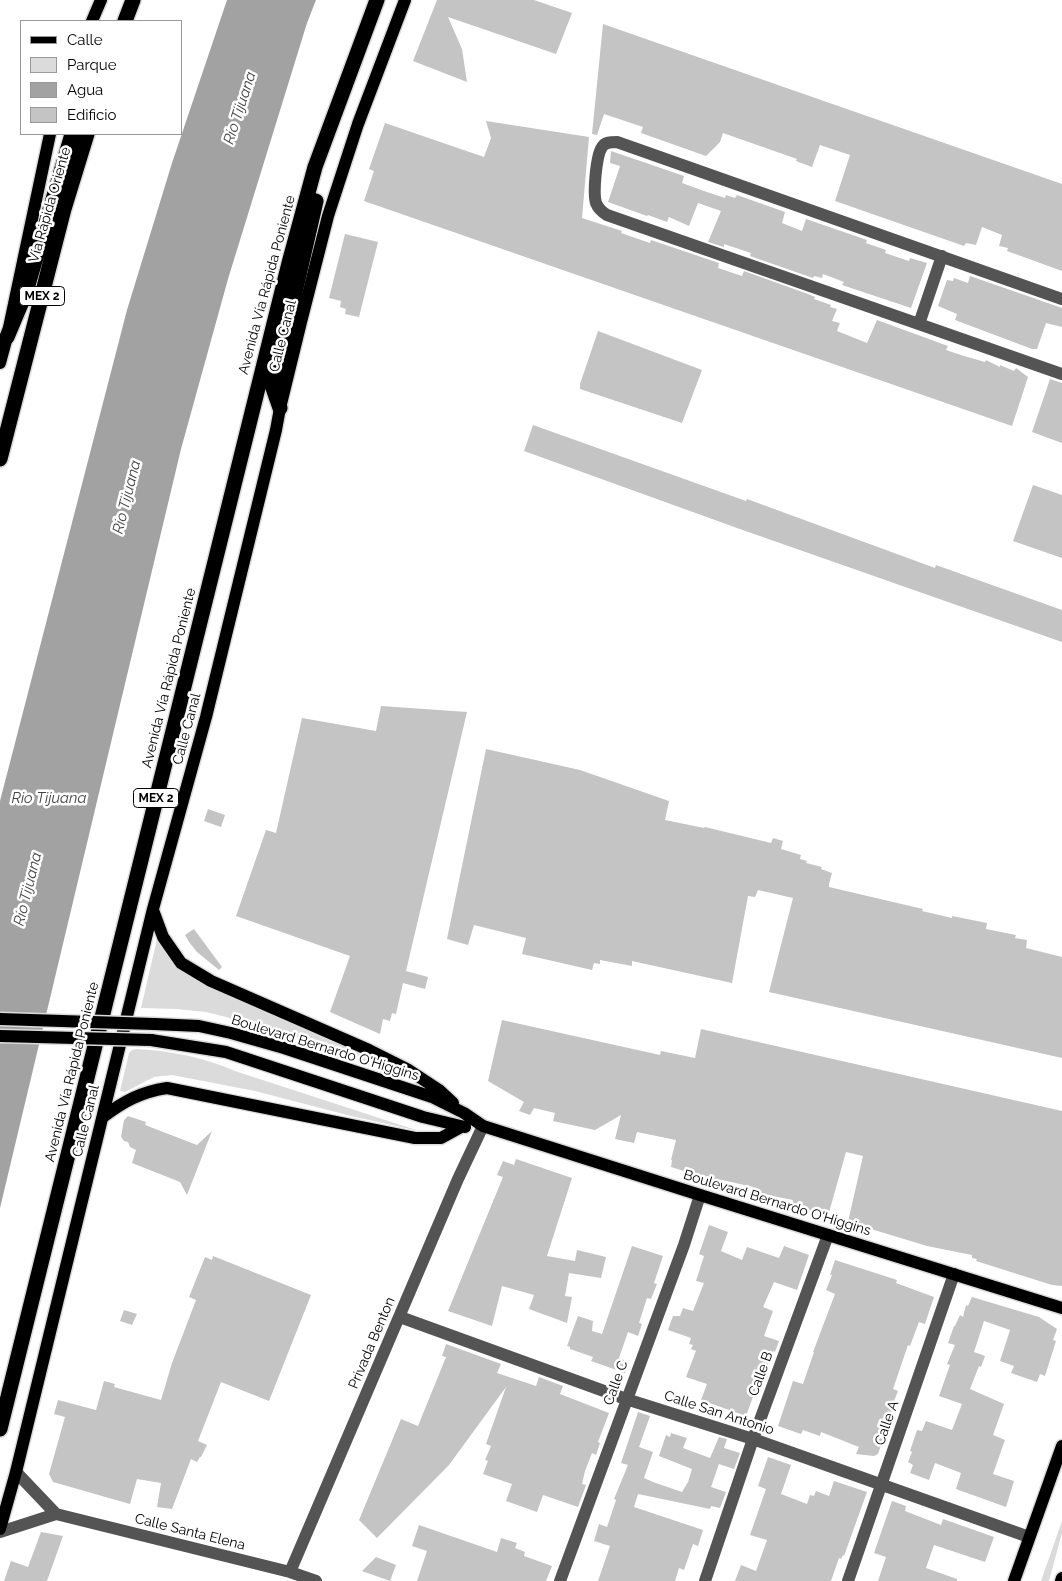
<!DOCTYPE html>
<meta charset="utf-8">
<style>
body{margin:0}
#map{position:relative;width:1062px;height:1581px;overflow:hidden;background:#fff;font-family:Raleway,sans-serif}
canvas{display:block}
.legend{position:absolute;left:20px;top:20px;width:162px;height:115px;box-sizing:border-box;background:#fff;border:1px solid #999;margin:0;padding:6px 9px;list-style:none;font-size:15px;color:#000}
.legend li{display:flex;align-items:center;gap:10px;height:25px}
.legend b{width:25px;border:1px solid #999}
</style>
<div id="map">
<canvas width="1062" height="1581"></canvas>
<ul class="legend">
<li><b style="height:6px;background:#000"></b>Calle</li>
<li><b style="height:14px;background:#dbdbdb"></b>Parque</li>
<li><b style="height:14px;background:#a2a2a2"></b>Agua</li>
<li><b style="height:14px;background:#c4c4c4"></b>Edificio</li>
</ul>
</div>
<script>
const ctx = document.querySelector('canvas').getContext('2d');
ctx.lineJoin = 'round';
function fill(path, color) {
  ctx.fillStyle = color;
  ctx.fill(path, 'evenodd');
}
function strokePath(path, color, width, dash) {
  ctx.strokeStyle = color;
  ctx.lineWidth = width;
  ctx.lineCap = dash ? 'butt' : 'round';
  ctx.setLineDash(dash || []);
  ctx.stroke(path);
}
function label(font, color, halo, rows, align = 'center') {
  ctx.font = font + ' Raleway,sans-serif';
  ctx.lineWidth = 5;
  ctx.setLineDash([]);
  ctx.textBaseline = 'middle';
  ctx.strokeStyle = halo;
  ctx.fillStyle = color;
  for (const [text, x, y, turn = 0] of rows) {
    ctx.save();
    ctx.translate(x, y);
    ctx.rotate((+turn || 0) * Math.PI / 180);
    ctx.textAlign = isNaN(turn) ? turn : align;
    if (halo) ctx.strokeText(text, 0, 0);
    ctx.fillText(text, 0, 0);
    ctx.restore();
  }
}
const green = new Path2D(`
 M158 935 174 961 343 1042 423 1083 408 1079 326 1047 226 1017 206 1012 177 1009 141 1008Z
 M137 1049C172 1051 203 1057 235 1071L419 1131 351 1116 255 1091 172 1075 154 1077 125 1092 120 1091 129 1053 132 1050Z
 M1062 1521V1533L1049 1581H1041Z`);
const water = new Path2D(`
 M227 0H316L307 23 228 279 181 449 0 1208V801L127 310 172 163Z`);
const building = new Path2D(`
 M437 0H534L572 13 556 54 448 17 462 49 467 82 413 61Z
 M603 24 1062 184V271L1007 251 1008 248 999 246 1002 235 982 227 976 245 966 243 964 246 835 201 850 155 820 145 812 167 796 161 797 159 723 133 720 142 706 156 641 133 643 127 604 114 597 135 592 134Z
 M486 121 589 137 582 218 622 231 621 233 650 243 651 240 719 263 718 268 742 276 744 271 808 294 815 297 814 299 831 305 830 307 837 309 832 321 840 323 837 331 867 343 877 320 948 346 946 350 964 356 985 362 986 360 1000 367V365L1014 371 1016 368 1028 377 1012 426 364 201 374 171 369 169 385 123 484 157 491 138Z
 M611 151 684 176 682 183 704 191 725 198 726 195 735 198 737 195 785 212 782 223 802 231 806 219 867 240 866 243 886 250 885 253 909 261 910 258 927 263 911 308 842 285 844 282 823 274 822 278 814 276 813 278 750 256 751 253 724 244V247L708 242 721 211 698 203 689 226 669 217 667 222 648 215 647 216 608 202 620 166 610 163Z
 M345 234 378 242 359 317 345 314 346 309 340 307 341 301 329 298Z
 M970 276 1062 308V327L1046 323 1037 349H1032L955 320 957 314 938 306 947 280 953 281 954 278 968 283Z
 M598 331 702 370 682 423 580 389V384Z
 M1050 379 1062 383V443L1032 432Z
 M533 425 746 501 747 499 935 568 936 565 1062 610V642L737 528 524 451Z
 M1033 485 1062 495V558L1013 541Z
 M381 706 467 712 406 971 428 977 425 989 403 983 396 1014 392 1013 390 1021 383 1019 380 1034 330 1012 350 956 236 916 266 830 276 833 302 718 376 731Z
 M486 749 580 770 669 801 665 820 704 828 705 827 771 843 773 838 783 841 781 849 801 855 800 859 807 861 806 863 822 867 821 869 832 873 829 884V887L923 909 922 911 952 918V916L987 923 986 929 1016 935 1015 938 1027 940 1026 948 1062 957V1058L769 992 793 898 758 890 755 897 748 896 732 983 632 961V966L600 960V964L594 963 592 970 522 954 526 938 474 925 468 945 447 939Z
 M208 809 225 815 221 827 204 821Z
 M194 929 222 967 219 970 197 952 189 942 185 935Z
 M502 1020 660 1055 661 1051 695 1058 701 1029 1062 1111V1286L1052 1285 976 1261 977 1259 972 1258V1255L927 1246 848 1222 863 1156 846 1152 828 1216 792 1205 793 1200 752 1192 753 1187 722 1180 717 1179 716 1181 671 1167 672 1160H671L676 1140 637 1132 634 1143 615 1139 621 1115 595 1130 553 1121 555 1113 534 1108 530 1115 519 1111 524 1102 488 1081Z
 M128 1116 146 1122 145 1125 197 1145 212 1131 187 1195 180 1182 132 1163 136 1150 130 1147 128 1142 124 1141 121 1137 124 1120Z
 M516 1159 572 1178 547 1256 575 1261 577 1250 606 1257 601 1278 569 1273 565 1296 572 1297 567 1323 529 1309 534 1295 502 1286 492 1326 448 1311 503 1177 497 1175 503 1161 514 1165Z
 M709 1225 728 1232 721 1251 742 1260 747 1247 779 1258 784 1246 809 1255 797 1290 774 1282 763 1307 773 1311 764 1336 779 1341 775 1352 773 1351 760 1387 757 1386 746 1416 701 1400 707 1384 686 1377 696 1351 691 1349 693 1345 689 1344 691 1338 668 1330 673 1316H680L683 1308 693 1311 704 1283 696 1281 704 1256 699 1254Z
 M632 1246 663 1256 654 1283 657 1284 651 1299 647 1298 639 1323 642 1324 638 1336 628 1332 619 1358 629 1362 625 1373 591 1361 593 1357 570 1349V1347L567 1346 578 1316 593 1321 592 1331 602 1334Z
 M213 1256 311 1295 269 1401 221 1382 198 1441 207 1445 201 1457H200L197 1462 191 1459 172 1509 157 1507 161 1483 137 1479 130 1504 53 1482 49 1474 65 1417 54 1414 58 1400 96 1410 104 1381 115 1384 114 1387 161 1400 172 1363 196 1300 189 1297 205 1257 212 1260Z
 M835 1260 897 1280 896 1283 934 1297 925 1324 919 1322 910 1346 908 1345 893 1389 898 1391 894 1401 896 1402 878 1454 874 1456 856 1454 859 1447 821 1432 820 1436 803 1430 801 1434 778 1426 793 1381 803 1384 814 1352H813L835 1294 826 1290 832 1275H830Z
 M972 1297 1039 1317 1057 1329 1053 1340 1056 1341 1045 1376 1040 1374 1037 1382 1011 1373 1014 1366 1000 1361 1010 1330 984 1321 974 1352 985 1356 981 1367 979 1366 970 1389 1004 1404 993 1435 1005 1440 993 1474 1014 1481 1006 1507 956 1489 961 1473 935 1463 929 1480 910 1473 913 1465 908 1462 912 1452 910 1451 917 1430 922 1431 926 1421 952 1430 962 1404 939 1396 950 1365 947 1364 955 1345 948 1343 954 1326H955L960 1315 963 1317 966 1305 968 1306Z
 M124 1310 137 1314 132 1325 120 1321Z
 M446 1344 501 1364 497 1373 536 1386 539 1377 563 1386 560 1394 609 1413 598 1442 600 1443 596 1455 592 1453 585 1471 582 1484 586 1485 578 1507 543 1495 537 1512 506 1501 512 1484 483 1474 488 1461 485 1460 491 1446 486 1444 506 1387 449 1465 377 1538 359 1520 401 1419 418 1426 446 1357 442 1356Z
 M638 1412 650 1416 639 1447 653 1452 644 1478 653 1482 682 1492 688 1482 692 1469 659 1456 666 1435 670 1437 671 1433 687 1438 683 1448 710 1458 719 1437 727 1439 724 1448 740 1453 734 1469 719 1464 711 1487 726 1492 720 1508 711 1506 710 1509 638 1494 634 1507 703 1530 698 1546 693 1544 684 1570 679 1568 675 1581H598L610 1546 594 1541 599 1524 607 1527 616 1500 614 1499 628 1465 621 1463Z
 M768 1457 791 1465 781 1494 807 1504 810 1495 814 1496 816 1491 829 1496 834 1481 867 1492 844 1556 843 1555 841 1559 839 1558 831 1581H735L741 1565 756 1571 767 1540 750 1535 766 1489 758 1486Z
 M892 1501 906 1506 905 1511 941 1525 943 1519 994 1537 985 1562 934 1545 926 1568 957 1579V1581H878L886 1557 874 1553Z
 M419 1525 497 1552 501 1538 517 1543 515 1548 525 1552 524 1556 552 1566 546 1581H417L427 1551 412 1546Z
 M41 1532 63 1536 47 1581H4L11 1561 28 1567Z
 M376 1557 396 1565 390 1581 362 1571Z`);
const minor = new Path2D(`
 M1062 299 617 142C611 142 605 142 602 147 596 156 593 193 596 203 598 208 602 212 607 215L1062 374
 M919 324 942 256
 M400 1317 626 1399 753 1439 1029 1537
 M16 1472 56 1514
 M0 1532 56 1514 290 1572 316 1581
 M290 1572 458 1179 483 1126
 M560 1581 684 1245 700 1195
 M705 1581 753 1439 828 1235
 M848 1581 954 1274`);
const major = new Path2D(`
 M92 21 101 0
 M0 363 7 337 50 134
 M153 910 163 937 181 963 211 981 369 1050 407 1069 439 1090 453 1103
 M154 1024 199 1026 231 1033 284 1048 432 1097 464 1113 483 1126 700 1195 1062 1308
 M151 1040 226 1052 423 1117 465 1127
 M103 1117C124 1101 141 1092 167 1088L415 1138H441L461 1127
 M0 1529 16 1472 153 909 206 717 276 430 280 408 301 322 328 216 358 124 405 0
 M1014 1581 1062 1446
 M1061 1581 1062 1578`);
const highway = new Path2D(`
 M125 21 133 0
 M7 337 26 292 72 134
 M280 408 273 388 316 201
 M0 459 64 209 87 134
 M0 1429 289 263 315 167 377 0`);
const majorBridge = new Path2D(`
 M0 1019 154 1024
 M0 1036 151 1040`);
const shields = [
 [42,296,45],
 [156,798,45]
];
const shieldNames = [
 ["MEX 2",42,296],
 ["MEX 2",156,798]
];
const streetNames = [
 ["Vía Rápida Oriente",50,205,-74],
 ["Avenida Vía Rápida Poniente",267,285,-75],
 ["Calle Canal",283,336,-76],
 ["Avenida Vía Rápida Poniente",169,678,-76],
 ["Calle Canal",187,729,-75],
 ["Boulevard Bernardo O'Higgins",325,1048,17],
 ["Avenida Vía Rápida Poniente",72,1072,-76],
 ["Calle Canal",86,1121,-76],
 ["Boulevard Bernardo O'Higgins",777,1203,17],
 ["Privada Benton",372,1343,-67],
 ["Calle B",761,1374,-70],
 ["Calle C",616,1383,-70],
 ["Calle San Antonio",719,1413,18],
 ["Calle A",887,1423,-71],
 ["Calle Santa Elena",190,1532,14]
];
const waterNames = [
 ["Río Tijuana",240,108,-72],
 ["Río Tijuana",127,497,-76],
 ["Rio Tijuana",49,798],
 ["Río Tijuana",28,889,-76]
];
fill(green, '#dbdbdb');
fill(water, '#a2a2a2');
fill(building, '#c4c4c4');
strokePath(major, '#dbdbdb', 15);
strokePath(highway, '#dbdbdb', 18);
strokePath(minor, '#545454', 12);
strokePath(major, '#000', 12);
strokePath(highway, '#000', 15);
strokePath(majorBridge, '#dbdbdb', 15, []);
strokePath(majorBridge, '#000', 12);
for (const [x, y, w] of shields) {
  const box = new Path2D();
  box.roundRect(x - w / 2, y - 9.5, w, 19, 4);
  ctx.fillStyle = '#fff';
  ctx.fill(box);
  strokePath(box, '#000', 1);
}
label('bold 12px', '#000', null, shieldNames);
label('14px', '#000', '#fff', streetNames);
label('italic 15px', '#434343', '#fff', waterNames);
</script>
